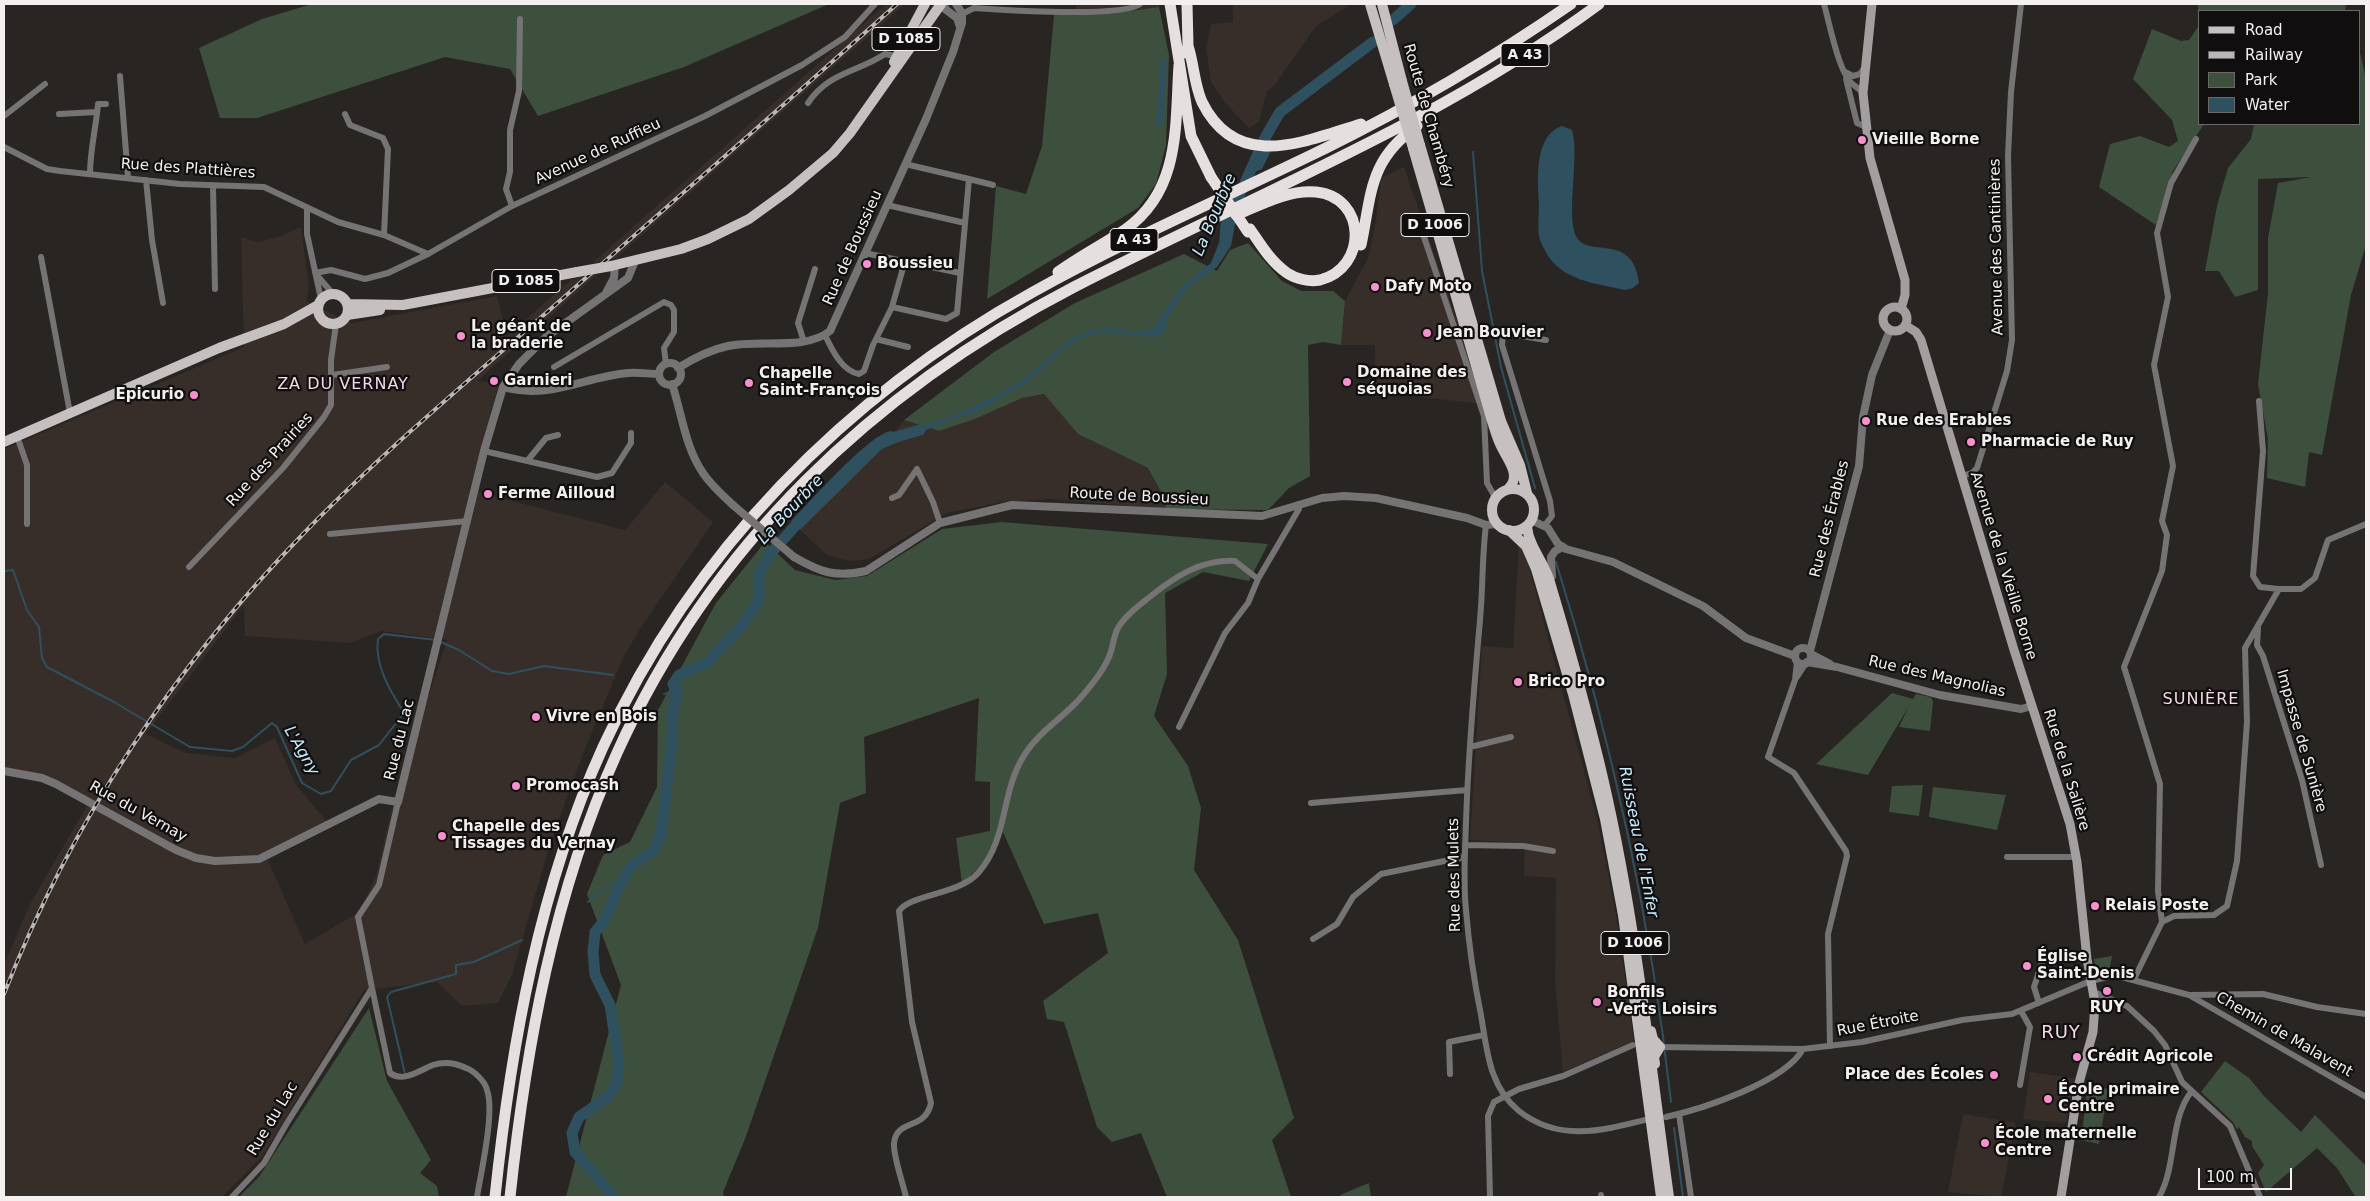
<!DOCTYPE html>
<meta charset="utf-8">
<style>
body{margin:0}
#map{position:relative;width:2370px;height:1201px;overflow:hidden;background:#292523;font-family:"DejaVu Sans",sans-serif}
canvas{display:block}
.frame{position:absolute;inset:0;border:5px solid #f3f0ef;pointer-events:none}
.legend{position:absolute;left:2198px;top:10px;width:162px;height:115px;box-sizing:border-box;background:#100e0e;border:1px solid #6b6868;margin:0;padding:6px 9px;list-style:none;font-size:15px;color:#f3f0ef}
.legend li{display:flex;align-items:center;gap:10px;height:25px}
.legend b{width:25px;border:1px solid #6b6868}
.scale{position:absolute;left:2198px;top:1168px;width:94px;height:22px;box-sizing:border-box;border:2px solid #f3f0ef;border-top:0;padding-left:6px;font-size:15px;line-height:18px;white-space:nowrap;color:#f3f0ef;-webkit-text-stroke:4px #100e0e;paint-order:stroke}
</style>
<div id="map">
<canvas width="2370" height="1201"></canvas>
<div class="frame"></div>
<ul class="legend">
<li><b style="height:6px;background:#c6c0c1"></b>Road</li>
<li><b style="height:6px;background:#bbb7b6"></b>Railway</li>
<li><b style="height:14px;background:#3d503d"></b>Park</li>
<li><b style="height:14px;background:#2f505f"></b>Water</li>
</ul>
<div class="scale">100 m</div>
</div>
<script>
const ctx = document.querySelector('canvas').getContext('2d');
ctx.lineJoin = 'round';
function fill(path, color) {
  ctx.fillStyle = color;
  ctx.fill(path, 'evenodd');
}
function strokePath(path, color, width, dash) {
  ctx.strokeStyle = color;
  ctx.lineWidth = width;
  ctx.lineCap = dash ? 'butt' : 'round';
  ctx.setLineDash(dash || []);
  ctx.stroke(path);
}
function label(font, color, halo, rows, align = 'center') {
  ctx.font = font + ' "DejaVu Sans",sans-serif';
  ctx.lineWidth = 4.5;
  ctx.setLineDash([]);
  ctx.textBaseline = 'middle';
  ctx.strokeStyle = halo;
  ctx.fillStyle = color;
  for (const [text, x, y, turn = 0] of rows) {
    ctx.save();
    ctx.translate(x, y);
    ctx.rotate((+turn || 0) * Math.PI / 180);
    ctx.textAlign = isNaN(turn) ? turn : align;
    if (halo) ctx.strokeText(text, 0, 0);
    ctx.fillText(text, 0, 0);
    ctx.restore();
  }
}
const built = new Path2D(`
 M886 4H905L616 258 592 263Z
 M1076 4H1159V7L1115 13 1076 15Z
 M1233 4H1351L1316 26 1275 85 1267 91 1259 122 1249 128 1225 103 1211 82 1206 48 1211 24 1233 22Z
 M1404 167 1466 346 1483 404 1375 392V345H1341L1345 301 1368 258 1376 221 1381 178Z
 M301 227 309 287 306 301 352 323 497 296 507 336 571 280 599 273 477 381 499 383 470 490 625 530 665 482 713 522 640 629 623 658 583 754 551 841 512 975 498 1003 462 1006 437 982 364 990 262 1157 222 1197H4V964L31 902 88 804 99 811 102 805 50 777 4 767V449L244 347 241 237 257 242 278 237ZM244 605 245 636 350 643 381 631 447 640 394 798 376 876 359 912 305 944 268 860 331 826 296 785 275 738 235 758 186 753 146 734Z
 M1044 394 1078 434 1148 468 1166 501 1165 509 1051 499 1002 502 947 513 869 559 850 561 827 555 800 530 882 449 904 420 939 431 975 419 1022 398Z
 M1519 544 1525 552 1598 823 1616 915 1634 1041 1563 1072 1555 982 1556 878 1524 876 1525 843 1470 840 1482 646 1513 648Z
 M2030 1072 2074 1078 2066 1123 2023 1119Z
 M1963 1114 2016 1123 2001 1197 1948 1192Z`);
const green = new Path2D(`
 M312 4H829L684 67 538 116 510 69 445 57 257 118H220L199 48 262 19Z
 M2196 4H2346L2345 11H2199V124H2204L2173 171 2156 225 2099 187 2110 144 2140 136 2169 147 2178 141 2172 120 2133 79 2152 29 2181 41 2189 40 2198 27V6Z
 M1159 7 1169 55 1166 145 1156 184 1138 208 987 299 996 186 1026 194 1042 146 1054 15 1115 13Z
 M2359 48 2366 79V245L2351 295 2322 455 2309 452 2305 487 2267 478 2268 439 2258 384 2268 293V238L2278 183 2311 177 2258 179V290L2235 297 2219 271H2205L2217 206 2228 168 2251 139 2254 124H2359Z
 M1248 243 1282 281 1301 291H1333L1345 301 1341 345 1323 342 1308 345 1310 476 1289 488 1268 510 1165 509 1166 501 1148 468 1078 434 1044 394 1022 398 975 419 939 431 904 420 994 352 1075 303 1184 254 1217 271 1230 250Z
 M1002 522 1268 544 1249 581 1203 572 1165 593 1167 674 1154 716 1188 766 1201 808 1194 870 1238 940 1294 1118 1272 1140 1291 1197H1167L1141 1133 1112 1142 1097 1127 1064 1022 1047 1019 1043 1001 1108 953 1098 913 1044 924 1003 832 985 862 962 883 956 838 990 831V782L975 781 979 698 864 737 866 793 840 803 818 928 745 1139 723 1192 724 1197H566L621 985 587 894 603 855 630 842 657 787 658 710 716 603 765 542 795 570 835 580 867 576 942 529Z
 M1892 693 1913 699 1916 694 1931 697 1933 702 1930 731 1899 727 1909 706 1868 775 1816 764Z
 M1923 785 1919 816 1889 812 1892 786Z
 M1933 787 2006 795 1997 830 1929 817Z
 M2112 956 2109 972 2097 974 2094 959Z
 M369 1008 387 1081 431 1160 420 1173 437 1186 439 1197H239L259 1177Z
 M2225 1061 2249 1078 2264 1096 2301 1132 2315 1115 2366 1166V1197L2355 1196 2337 1168 2317 1148 2266 1192 2258 1173 2264 1165 2252 1146V1141L2245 1137 2239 1127 2237 1130 2233 1122 2201 1092Z
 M2088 1086 2108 1089 2099 1144 2081 1140Z
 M1369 1183 1371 1197H1341L1340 1195Z`);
const water = new Path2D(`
 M1161 59H1167L1162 126H1156Z
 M1562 126 1572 130C1580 156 1565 219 1577 238 1590 258 1633 232 1639 283L1633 288 1625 290C1600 284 1569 282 1551 260 1547 255 1543 247 1540 240 1537 229 1539 217 1539 205 1538 181 1533 136 1562 126Z
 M1257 149 1271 151 1262 169 1244 177Z
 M1236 220 1231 246 1217 267 1188 287 1166 320 1167 326 1162 334 1153 337 1102 332 1081 338 1065 348 1028 382 981 409 905 438 906 434 903 432 951 417 995 396 1025 378 1070 339 1089 331 1107 328 1139 332 1153 329 1182 286 1211 263 1220 240V227Z
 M891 431 899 433 901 441 882 449 800 530 791 521C810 502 869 434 891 431Z`);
const stream = new Path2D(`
 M1473 152 1482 271 1501 367 1535 488
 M1556 562C1611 738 1651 919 1671 1102
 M4 571 13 570 27 610 39 627 42 658 47 667 114 702 190 747 232 751 243 747 272 723 277 727 302 783 321 794 331 791 351 760 379 745 404 713C391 692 374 665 378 639L384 634 436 640
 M441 642 459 650 492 671 509 674 544 666 613 675
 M664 694 677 691
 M588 902 600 891 625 878
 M405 1074 387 997 391 992 456 974V965L474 962 522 940
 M1674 1128 1683 1197`);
const river = new Path2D(`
 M1393 20 1411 4
 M1225 239 1226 225 1266 136 1280 112 1373 42
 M885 440 920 430
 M613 1197 604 1185 575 1152 572 1133 579 1117 608 1097 617 1083 619 1063 610 1005 595 975 593 952 595 932 605 920 618 888 632 865 653 851 661 834 672 742V715L677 691 673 684 679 675 708 662 741 626 759 600V574L769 555 805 515`);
const minor = new Path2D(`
 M1824 4C1829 22 1838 67 1849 80 1852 85 1859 88 1863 93
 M960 15 974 8C1001 10 1123 18 1140 4
 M1845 72 1853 76 1860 74 1865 67
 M120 76 128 178
 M1846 79 1857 123 1866 127
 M808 103C829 72 856 73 885 54L899 57
 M59 114 97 112
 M345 114 350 125 383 138 388 149 384 235
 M4 116 45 84
 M4 147 47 169 60 171 180 184 264 187 338 222 384 235 428 254
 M90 174C90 150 96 128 98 104H106
 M969 179 993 185
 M146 180 152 240 163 303
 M213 186 215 289
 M887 205 965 223
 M512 206 506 189 510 172V130L519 91 520 19
 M307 208V234L321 299
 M1424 237 1484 416 1487 483 1495 497
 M865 253 960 273
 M41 257 70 413
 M315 273 331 270 365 279 388 273 428 254 512 206 705 116 802 65 845 37 875 4
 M316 274 333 294
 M892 307 946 319 957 313 969 179 905 164
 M825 335C832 350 842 371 859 374L864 371 873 345 892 307 905 261
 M876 339 908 347
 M804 342 798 323 815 269
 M554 367 664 302 671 305 674 310V332L664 348 666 364
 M332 375 387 367
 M2259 401 2263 451 2253 576 2260 587 2279 589
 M17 436 27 465V524
 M484 451 597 477 612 473 631 443V433
 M528 460 546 438 558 435
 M1962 476 1972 473 1977 468 2007 371 2012 340 2008 156 2011 92 2021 4
 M892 498 899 495 917 469 933 502 940 523
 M1486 525C1482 556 1483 588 1480 620 1474 687 1468 755 1466 823 1465 852 1463 882 1466 910 1469 946 1474 981 1481 1015 1487 1050 1489 1087 1519 1111 1558 1142 1601 1131 1645 1120
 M1544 526 1552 516 1550 501 1502 345 1503 333 1546 340
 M330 534 468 521
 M189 567 283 468 324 417 331 405V360L336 324
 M2258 628 2257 645 2263 656 2302 780 2321 865
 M1797 661 1795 680 1768 757 1794 773 1846 851 1847 856 1828 934 1830 1046
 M1797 677 1806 663
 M1179 727 1225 633 1248 603 1258 579
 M1470 747 1511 737
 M1311 803 1467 790
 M1465 845 1523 846 1553 851
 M2007 857H2077
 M2162 922 2174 916 2214 915 2227 906 2237 861 2247 722 2245 648 2279 589H2301L2315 578 2328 540 2366 524
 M1313 939 1337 924 1353 897 1381 874 1464 857
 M2134 979 2162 922 2158 891 2160 784 2124 667 2162 571 2167 535 2162 521 2173 466 2154 365 2168 297 2157 233 2171 183 2196 139
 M372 988 390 1073C403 1083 420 1070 433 1065 445 1061 456 1063 466 1068 474 1071 485 1081 487 1090 495 1112 481 1172 477 1197
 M2094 992 2127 1006 2154 1031 2165 1045 2182 1082 2230 1126 2260 1197
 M2190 995 2263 994 2317 1007 2366 1014
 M2039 1003 2034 987 2044 956 2087 959
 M1660 1047 1803 1049 1862 1042 1962 1020 2012 1014 2088 982 2114 975 2189 995 2366 1097
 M1450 1074 1449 1042 1484 1035
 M2020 1085 2030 1027 2021 1011
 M1679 1114 1691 1197
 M1666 1117C1702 1109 1785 1082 1803 1049
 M1601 1195V1197
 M232 1197 264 1163 287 1123 372 988 358 917 379 885 398 802
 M906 1197C903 1183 893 1156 894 1143 897 1118 925 1131 931 1103L912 1022 899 911C910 894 960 895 979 872 1009 837 1000 792 1025 754 1040 730 1066 716 1083 695 1093 683 1103 671 1109 657 1113 648 1113 637 1118 628 1124 617 1137 607 1147 599 1173 578 1200 559 1235 561L1258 579 1299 509V504
 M1490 1197 1488 1116 1494 1102 1519 1089 1563 1076 1633 1045
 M2159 1197C2177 1166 2169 1121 2191 1092`);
const tertiary = new Path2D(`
 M944 4 945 9 957 18 960 27
 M607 291 614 278 615 265
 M659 374a11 11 0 1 1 22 0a11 11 0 1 1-22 0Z
 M678 368C694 358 709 350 728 346 759 339 805 351 830 331L926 119 953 52 962 23V13L956 4
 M672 384C682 414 685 447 703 473 711 485 722 495 733 505
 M503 387C550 400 583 377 628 373 638 372 649 374 659 374
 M1531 520 1548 528 1558 544 1566 549 1613 562 1703 606 1746 638 1795 656
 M794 557C820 572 835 578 866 571L940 523 1012 505 1262 516 1322 498 1344 496 1376 498 1467 518 1486 525 1497 524
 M1552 576 1551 557 1555 551 1563 547
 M1795 656a8 8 0 1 1 16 0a8 8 0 1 1-16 0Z
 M1810 651 1859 466 1863 417 1872 375 1890 330
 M1811 654 1830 664
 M1807 662 1837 667 1940 695 2021 709 2032 706
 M4 771 42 778 56 784 176 850 196 858 215 861 259 859 379 799 398 802 484 451 503 387 519 364 546 337 628 278 635 261`);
const secondary = new Path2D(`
 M1872 4 1863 93 1870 158 1905 280V295L1901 309
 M1883 319a12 12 0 1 1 24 0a12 12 0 1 1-24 0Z
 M1905 325 1916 332 1921 340 2014 650 2070 824 2077 862 2087 959 2095 1003 2093 1032 2079 1083 2061 1197`);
const primary = new Path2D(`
 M1370 4 1394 84
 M1382 4 1402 81
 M894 62 925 4
 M1420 145 1501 421 1520 465 1527 493
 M1413 148 1492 421C1495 430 1497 439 1502 448 1508 461 1522 476 1508 489
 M611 266 681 249 708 239 749 219 789 190 833 153 850 133 941 4
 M318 309a15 15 0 1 1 30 0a15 15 0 1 1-30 0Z
 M347 304 403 305 577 272
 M347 315 380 310
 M4 442 219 348 284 324 318 305
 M1492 510a21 21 0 1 1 42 0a21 21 0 1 1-42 0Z
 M1527 527C1529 546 1543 561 1549 579 1567 639 1584 700 1599 761 1634 905 1649 1051 1669 1197
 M1509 530 1526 546 1536 569 1573 694 1605 819 1623 915 1661 1197
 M1651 1031 1653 1039 1660 1047 1654 1057 1655 1064`);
const motorway = new Path2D(`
 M1170 4 1191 136 1211 177
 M1188 46C1194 64 1194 84 1202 102 1237 173 1305 141 1361 124
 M1186 53 1188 46 1187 4
 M1236 215C1260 205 1290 189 1316 192 1367 197 1368 268 1320 280 1309 282 1296 279 1287 273 1271 262 1261 245 1250 229
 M1361 245C1372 192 1369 160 1417 126
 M1058 272C1080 256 1104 244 1126 229 1181 190 1175 125 1179 65
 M495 1197C511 1045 539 888 603 747 693 551 845 396 1033 292 1128 239 1228 196 1326 148 1411 106 1493 58 1571 4
 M510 1197C526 1046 554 892 617 753 711 545 873 391 1074 287 1251 196 1438 123 1599 4`);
const rail = new Path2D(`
 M4 994C71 822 176 664 305 532 381 454 464 384 546 313 663 210 781 108 897 4`);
const tertiaryBridge = new Path2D(`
 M733 505 794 557`);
const primaryBridge = new Path2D(`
 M1402 81 1420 145
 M1394 84 1413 148
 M577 272 611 266`);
const motorwayBridge = new Path2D(`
 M1211 177 1248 232`);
const markers = [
 [1862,140,5,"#f790ce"],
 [867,264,5,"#f790ce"],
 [1375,287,5,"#f790ce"],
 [1427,333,5,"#f790ce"],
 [461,336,5,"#f790ce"],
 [494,381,5,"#f790ce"],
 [1347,382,5,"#f790ce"],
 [749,383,5,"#f790ce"],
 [194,395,5,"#f790ce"],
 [1866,421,5,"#f790ce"],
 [1971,442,5,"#f790ce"],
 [488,494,5,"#f790ce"],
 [1518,682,5,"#f790ce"],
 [536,717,5,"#f790ce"],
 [516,786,5,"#f790ce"],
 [442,836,5,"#f790ce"],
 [2095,906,5,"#f790ce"],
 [2027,966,5,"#f790ce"],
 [2107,991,5,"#f790ce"],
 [1597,1002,5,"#f790ce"],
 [2077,1057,5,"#f790ce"],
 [1994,1075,5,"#f790ce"],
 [2048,1099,5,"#f790ce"],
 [1985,1143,5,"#f790ce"]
];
const shields = [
 [906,39,68],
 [1525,55,48],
 [1435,225,68],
 [1134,240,48],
 [526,281,68],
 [1635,943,68]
];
const shieldNames = [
 ["D 1085",906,39],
 ["A 43",1525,55],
 ["D 1006",1435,225],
 ["A 43",1134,240],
 ["D 1085",526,281],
 ["D 1006",1635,943]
];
const streetNames = [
 ["Route de Chambéry",1428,116,74],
 ["Avenue de Ruffieu",598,152,-25],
 ["Rue des Plattières",188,169,4],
 ["Avenue des Cantinières",1997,247,-91],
 ["Rue de Boussieu",853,248,-66],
 ["Rue des Prairies",270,460,-48],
 ["Route de Boussieu",1139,497,3],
 ["Rue des Érables",1830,519,-76],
 ["Avenue de la Vieille Borne",2003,566,73],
 ["Rue des Magnolias",1937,677,13],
 ["Rue du Lac",400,740,-76],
 ["Impasse de Sunière",2301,741,74],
 ["Rue de la Salière",2066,770,73],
 ["Rue du Vernay",138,812,29],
 ["Rue des Mulets",1455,875,-91],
 ["Rue Étroite",1878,1024,-11],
 ["Chemin de Malavent",2284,1035,30],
 ["Rue du Lac",273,1119,-59]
];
const poiNames = [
 ["Vieille Borne",1872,140],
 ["Boussieu",877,264],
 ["Dafy Moto",1385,287],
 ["Le géant de",471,327],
 ["la braderie",471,344],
 ["Jean Bouvier",1437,333],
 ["Domaine des",1357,373],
 ["séquoias",1357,390],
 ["Chapelle",759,374],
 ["Saint-François",759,391],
 ["Garnieri",504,381],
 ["Epicurio",184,395,"right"],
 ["Rue des Erables",1876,421],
 ["Pharmacie de Ruy",1981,442],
 ["Ferme Ailloud",498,494],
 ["Brico Pro",1528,682],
 ["Vivre en Bois",546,717],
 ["Promocash",526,786],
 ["Chapelle des",452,827],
 ["Tissages du Vernay",452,844],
 ["Relais Poste",2105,906],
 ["Église",2037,957],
 ["Saint-Denis",2037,974],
 ["Bonfils",1607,993],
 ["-Verts Loisirs",1607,1010],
 ["RUY",2107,1008,"center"],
 ["Crédit Agricole",2087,1057],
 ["Place des Écoles",1984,1075,"right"],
 ["École primaire",2058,1090],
 ["Centre",2058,1107],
 ["École maternelle",1995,1134],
 ["Centre",1995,1151]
];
const waterNames = [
 ["La Bourbre",1215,215,-67],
 ["La Bourbre",791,510,-47],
 ["L'Agny",301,751,60],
 ["Ruisseau de l'Enfer",1638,842,79]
];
const neighbourhoodNames = [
 ["ZA DU VERNAY",343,385],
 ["SUNIÈRE",2201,700]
];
const quarterNames = [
 ["RUY",2061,1033]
];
fill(built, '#372d29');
fill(green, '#3d503d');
fill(water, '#2f505f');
strokePath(stream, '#2f505f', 2);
strokePath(river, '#2f505f', 11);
strokePath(minor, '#757373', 6);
strokePath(tertiary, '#757373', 8);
strokePath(secondary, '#a39e9f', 9);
strokePath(primary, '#c6c0c1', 10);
strokePath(motorway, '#e6dfe0', 11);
strokePath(rail, '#bbb7b6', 4);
strokePath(rail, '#100e0e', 2, [5.5]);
strokePath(tertiaryBridge, '#757373', 8);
strokePath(primaryBridge, '#c6c0c1', 10);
strokePath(motorwayBridge, '#e6dfe0', 11);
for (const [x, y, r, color] of markers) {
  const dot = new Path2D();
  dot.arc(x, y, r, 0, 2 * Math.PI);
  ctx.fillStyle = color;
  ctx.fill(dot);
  strokePath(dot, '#100e0e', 2);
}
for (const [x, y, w] of shields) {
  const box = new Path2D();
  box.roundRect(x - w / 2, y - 11.5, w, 23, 4);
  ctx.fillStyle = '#100e0e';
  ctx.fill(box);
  strokePath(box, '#f3f0ef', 1);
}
label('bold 14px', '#f3f0ef', null, shieldNames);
label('15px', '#f3f0ef', '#100e0e', streetNames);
label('bold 15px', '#f3f0ef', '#100e0e', poiNames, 'left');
label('italic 16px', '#c5ebfc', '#100e0e', waterNames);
ctx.letterSpacing = '1px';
label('16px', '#f6d8e8', '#100e0e', neighbourhoodNames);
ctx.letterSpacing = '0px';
ctx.letterSpacing = '1px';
label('18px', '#f6d8e8', '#100e0e', quarterNames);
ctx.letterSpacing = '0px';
</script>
